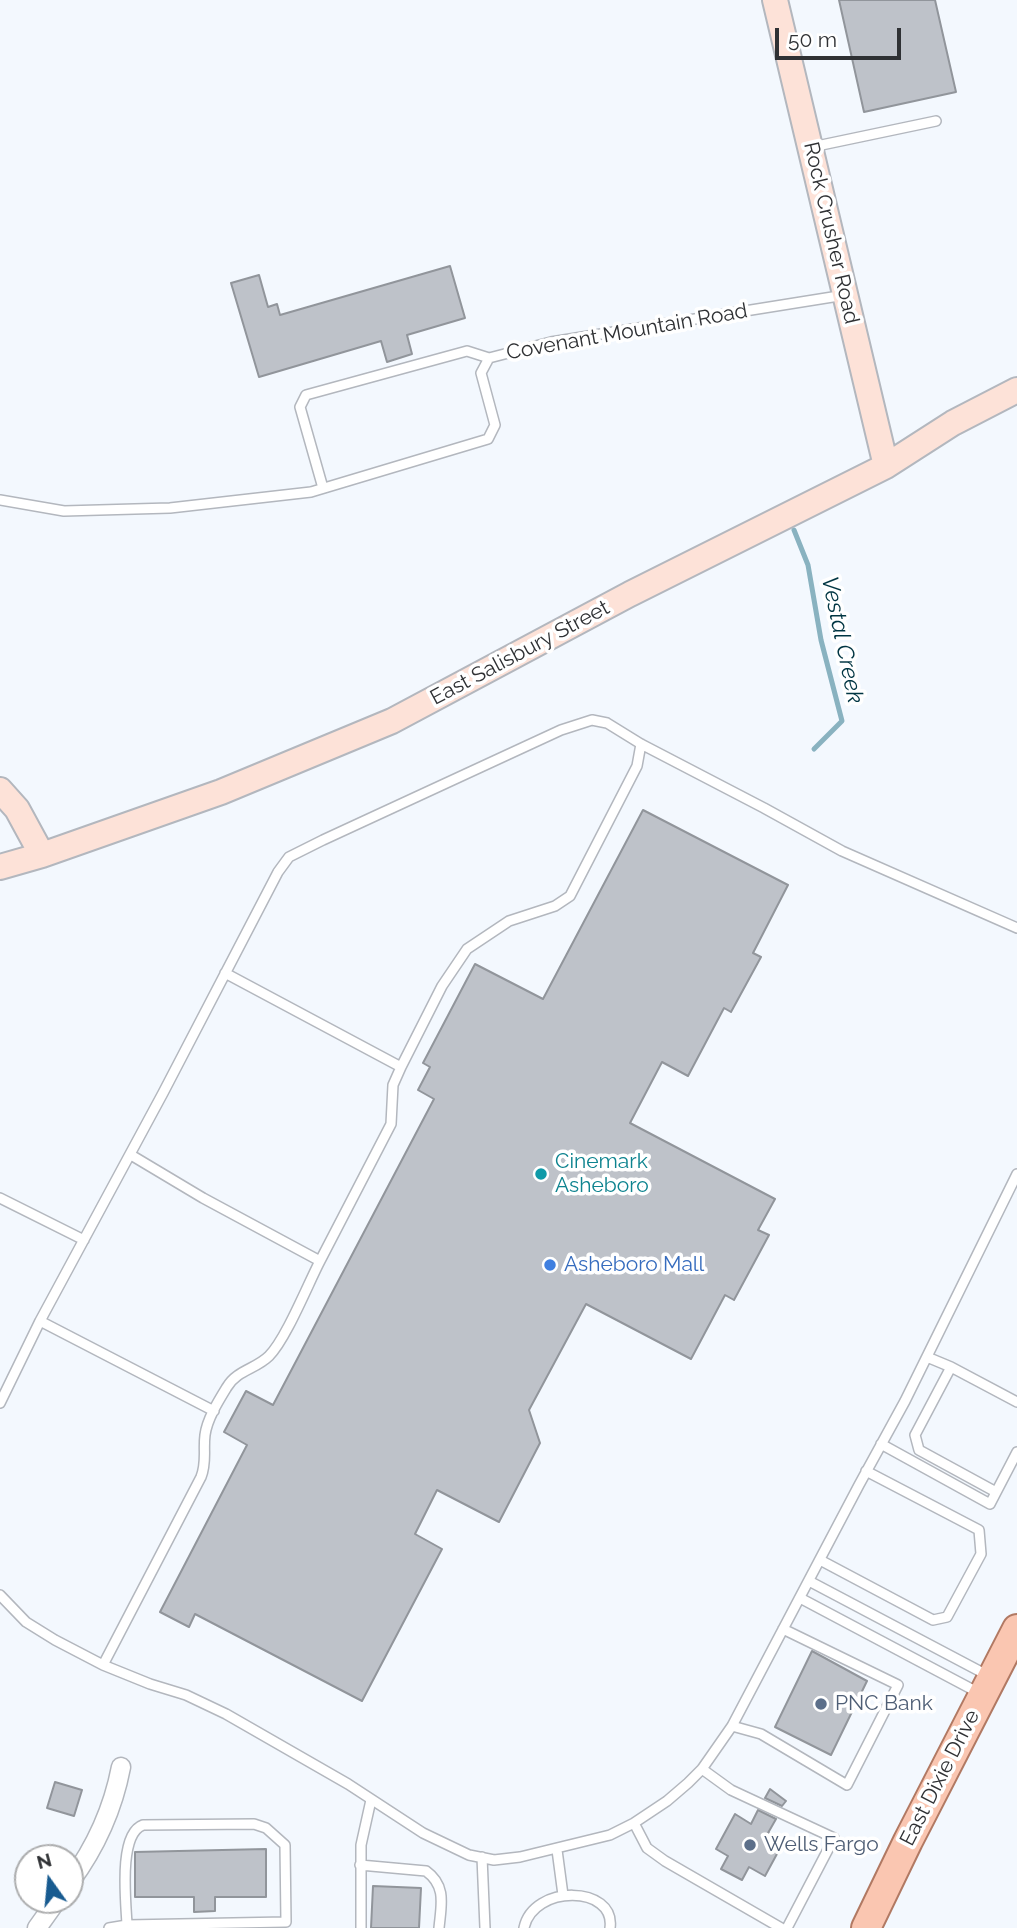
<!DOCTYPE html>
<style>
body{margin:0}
#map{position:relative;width:1017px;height:1928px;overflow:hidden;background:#f3f8fe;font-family:Raleway,sans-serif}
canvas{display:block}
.north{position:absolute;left:14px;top:1844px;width:70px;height:70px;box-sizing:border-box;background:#fff;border:2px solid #acadae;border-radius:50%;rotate:345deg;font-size:19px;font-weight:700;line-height:28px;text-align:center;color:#2f3134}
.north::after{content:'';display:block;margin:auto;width:24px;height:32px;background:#185b90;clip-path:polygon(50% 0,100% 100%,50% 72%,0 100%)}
.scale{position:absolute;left:775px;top:28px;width:126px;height:32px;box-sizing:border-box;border:4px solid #2f3134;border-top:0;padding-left:9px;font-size:21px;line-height:24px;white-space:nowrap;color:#2f3134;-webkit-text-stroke:5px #fff;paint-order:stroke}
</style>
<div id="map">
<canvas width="1017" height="1928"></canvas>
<div class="north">N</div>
<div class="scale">50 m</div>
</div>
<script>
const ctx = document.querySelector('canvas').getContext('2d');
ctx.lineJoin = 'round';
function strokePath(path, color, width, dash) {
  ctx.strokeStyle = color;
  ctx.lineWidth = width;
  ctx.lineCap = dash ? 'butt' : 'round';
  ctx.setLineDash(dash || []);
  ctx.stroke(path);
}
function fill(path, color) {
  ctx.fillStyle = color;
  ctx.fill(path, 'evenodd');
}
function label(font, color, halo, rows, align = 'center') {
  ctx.font = font + ' Raleway,sans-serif';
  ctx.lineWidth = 7;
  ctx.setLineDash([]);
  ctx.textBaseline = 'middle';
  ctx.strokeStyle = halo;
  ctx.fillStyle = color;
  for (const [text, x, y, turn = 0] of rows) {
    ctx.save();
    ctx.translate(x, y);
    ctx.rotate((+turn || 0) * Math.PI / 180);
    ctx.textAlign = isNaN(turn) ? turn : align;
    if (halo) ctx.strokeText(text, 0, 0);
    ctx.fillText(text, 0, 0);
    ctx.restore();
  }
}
const stream = new Path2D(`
 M794 530 808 565 821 640 842 721 814 749`);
const building = new Path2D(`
 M839 0H935L956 92 864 112Z
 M450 266 465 318 407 335 412 354 387 362 381 341 259 377 231 283 259 275 268 307 277 304 280 315Z
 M643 810 788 885 753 953 761 957 731 1012 724 1008 688 1076 662 1062 630 1123 775 1199 758 1230 769 1235 734 1300 725 1295 691 1359 586 1304 529 1410 540 1443 499 1522 437 1490 415 1534 442 1549 362 1701 195 1614 189 1627 160 1612 247 1445 224 1432 246 1391 273 1405 434 1099 418 1090 430 1067 423 1063 475 964 543 999Z
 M812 1651 867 1681 831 1755 775 1727Z
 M55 1782 82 1790 74 1816 47 1808Z
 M770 1789 786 1801 782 1806 765 1798Z
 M758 1810 776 1819 768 1833 784 1841 765 1876 749 1867 742 1880 721 1869 728 1856 716 1849 735 1814 751 1824Z
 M266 1849V1897H215V1911L194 1912V1897H135V1852Z
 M373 1886 421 1888 419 1928H371Z`);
const lane = new Path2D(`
 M812 147 936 121
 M323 488 300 407 306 395 467 351 489 358
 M0 500 64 511 170 508 311 492 488 439 495 425 481 373 489 358 551 342 845 295
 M225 973 401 1067 442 986 467 949 509 921 555 906 570 896 637 766 641 744
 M0 1198 84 1240
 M320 1261 391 1124 393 1085 401 1067
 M40 1321 214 1411
 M927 1357 951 1367 1017 1402
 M951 1367 915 1435 919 1450 996 1492
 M0 1403 40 1321 163 1093 278 872 289 857 323 840 561 730 592 720 607 723 641 744 764 808 842 851 1017 928
 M881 1444 990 1504 1017 1452
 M820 1560 933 1620 947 1617 981 1554 979 1530 866 1471
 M809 1581 987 1675
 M0 1595 26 1622 55 1640 103 1665 150 1684 186 1695 226 1714 348 1784 423 1833 469 1855 494 1860 520 1857 610 1835 634 1823 667 1801 688 1783 702 1769 732 1726 859 1485 905 1401 1017 1174
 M800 1598 981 1694
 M103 1665 201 1477C207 1462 203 1450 205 1435 207 1419 219 1400 227 1387 237 1370 256 1369 269 1356 286 1339 308 1284 320 1261L203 1198 131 1155
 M732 1726 761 1734 847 1785 898 1685 783 1629
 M702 1769 731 1790 834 1838 787 1928
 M634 1823 647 1848 665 1861 781 1928
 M557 1850 563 1895
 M482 1857 485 1928
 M360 1865 426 1871C447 1886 441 1906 439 1928
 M109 1928 127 1925 286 1922 285 1845 266 1828 254 1824 143 1825C118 1834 126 1902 127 1925
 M361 1928V1845L371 1800
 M524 1928C533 1884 616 1885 610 1928`);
const street = new Path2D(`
 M70 1882C95 1848 113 1809 121 1767
 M37 1928 57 1900`);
const secondary = new Path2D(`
 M775 0 886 466
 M0 790 17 809 42 855
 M0 867 42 855 221 792 392 721 630 594 886 466 953 423 1017 390`);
const primary = new Path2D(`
 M866 1928 908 1841 1017 1629`);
const markers = [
 [541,1174,7,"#0f9aa8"],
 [550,1265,7,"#3f7fe0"],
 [821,1704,7,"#5c6f8a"],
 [750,1845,7,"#5c6f8a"]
];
const streetNames = [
 ["Rock Crusher Road",831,233,77],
 ["Covenant Mountain Road",627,332,-10],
 ["East Salisbury Street",520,653,-28],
 ["East Dixie Drive",940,1778,-63]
];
const cultureNames = [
 ["Cinemark",555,1162],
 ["Asheboro",555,1186]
];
const shopNames = [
 ["Asheboro Mall",564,1265]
];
const serviceNames = [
 ["PNC Bank",835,1704],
 ["Wells Fargo",764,1845]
];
const waterNames = [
 ["Vestal Creek",842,640,78]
];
strokePath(stream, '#89b2c0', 5);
fill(building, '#bec2c9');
strokePath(building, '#91959b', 2);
strokePath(lane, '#b3b7be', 12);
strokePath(street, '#b3b7be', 21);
strokePath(secondary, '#b3b7be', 28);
strokePath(primary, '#b17963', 32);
strokePath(lane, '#fff', 9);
strokePath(street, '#fff', 18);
strokePath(secondary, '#fde2d8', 24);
strokePath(primary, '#fac6b1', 28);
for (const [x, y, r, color] of markers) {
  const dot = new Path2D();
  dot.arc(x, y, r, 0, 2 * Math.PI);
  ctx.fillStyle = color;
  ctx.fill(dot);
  strokePath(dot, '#fff', 2.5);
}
label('21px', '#2f3134', '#fff', streetNames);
label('21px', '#0d838f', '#fff', cultureNames, 'left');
label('21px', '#366cbe', '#fff', shopNames, 'left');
label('21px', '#4e5e75', '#fff', serviceNames, 'left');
label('italic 23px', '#003542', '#fff', waterNames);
</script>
